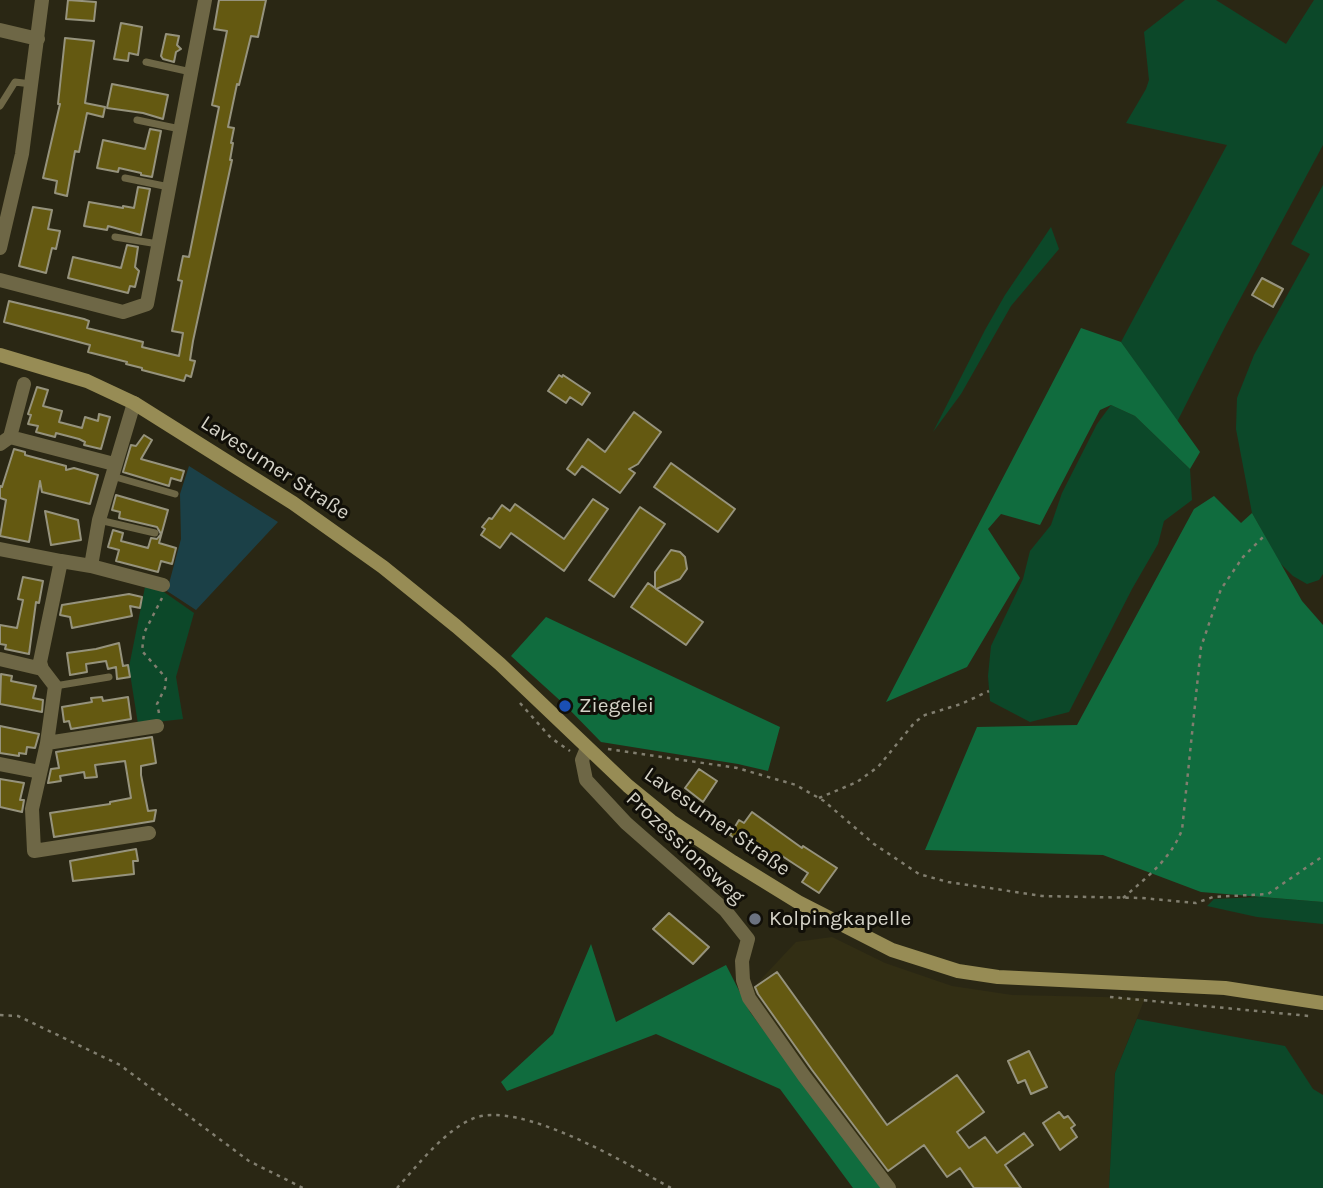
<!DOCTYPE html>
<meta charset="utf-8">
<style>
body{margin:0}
canvas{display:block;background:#2a2714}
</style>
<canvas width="1323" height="1188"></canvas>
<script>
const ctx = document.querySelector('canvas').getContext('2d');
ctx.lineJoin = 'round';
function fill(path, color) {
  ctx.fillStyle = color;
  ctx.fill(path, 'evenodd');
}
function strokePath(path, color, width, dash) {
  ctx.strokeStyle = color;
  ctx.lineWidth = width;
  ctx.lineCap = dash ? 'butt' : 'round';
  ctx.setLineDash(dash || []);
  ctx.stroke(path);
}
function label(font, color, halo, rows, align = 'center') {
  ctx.font = font + ' Karla,sans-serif';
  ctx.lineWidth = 6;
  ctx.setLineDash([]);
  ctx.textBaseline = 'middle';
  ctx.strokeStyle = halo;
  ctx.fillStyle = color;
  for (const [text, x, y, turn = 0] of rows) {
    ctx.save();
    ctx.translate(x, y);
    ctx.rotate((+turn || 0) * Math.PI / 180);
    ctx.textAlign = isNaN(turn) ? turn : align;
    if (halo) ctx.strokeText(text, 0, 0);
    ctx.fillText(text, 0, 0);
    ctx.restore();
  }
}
const built = new Path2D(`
 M832 937 885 963 952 986 1012 995 1145 998 1115 1073 1109 1188H895L883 1175 751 990 796 942Z`);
const green = new Path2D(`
 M1185 0H1216L1286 44 1314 0H1323V145L1225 327 1177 422 1121 342 1227 145 1126 123 1146 89 1149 80 1144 32Z
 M1323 185V574L1319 580 1307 584 1293 576 1280 563 1252 513 1236 429 1237 398 1254 355 1310 254 1291 244Z
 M1051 227 1059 249 1011 306 961 394 933 432 985 330 1005 295Z
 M1111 405 1135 416 1190 469 1192 500 1164 521 1158 544 1132 589 1069 712 1030 722 990 701 988 676 991 646 1023 579 1030 551 1051 525 1062 493 1097 424Z
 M145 587 164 592 194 613 176 677 183 719 138 724 129 667Z
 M1260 897 1323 902V924L1257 917 1207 906 1214 899Z
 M1137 1019 1285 1046 1313 1089 1323 1095V1188H1109L1115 1073Z`);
const forest = new Path2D(`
 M1081 328 1121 342 1200 452 1190 469 1135 416 1111 405 1100 410 1040 525 1001 514 988 529 1020 578 967 667 886 702Z
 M1214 496 1241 523 1252 513 1302 601 1323 625V902L1201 892 1103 855 925 850 977 727 1077 725 1194 509Z
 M546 617 780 727 768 771 738 764 601 742 565 705 511 656Z
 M591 944 616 1022 726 965 750 1012 881 1188H853L780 1089 656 1034 507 1091 501 1082 553 1034Z`);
const water = new Path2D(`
 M189 466 278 522 196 610 167 591 181 539 180 494Z`);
const building = new Path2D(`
 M68 0 96 2 94 21 66 19Z
 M219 0H266L258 37 251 36 239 85 237 84 228 127 234 128 231 143H233L230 160H232L193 341 190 360 195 361 191 377 186 375 184 381 142 370V368L126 364 127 362 88 352 90 345 4 322 9 301 84 319 89 321 87 328 143 342 142 347 179 356 183 333 172 331 182 281 178 280 183 256 189 257 219 107 212 105 227 31 214 29Z
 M121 23 142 27 138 55 129 53 128 61 114 59Z
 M166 34 179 36 177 45 181 49 176 52 174 62 163 59 161 56Z
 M65 38 94 41 85 103 105 107 103 117 87 113 79 152 75 151 67 196 55 193 57 181 43 178 60 104H58Z
 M112 84 168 95 163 119 143 113 107 108Z
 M150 129 161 131 152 177 141 175V173L119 168 118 172 97 168 103 140 145 149Z
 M138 187 150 189 141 235 108 226 107 230 84 226 89 202 123 208V206L134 208Z
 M33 207 52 210 48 229 60 231 56 249 52 248 46 273 19 266Z
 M127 245 138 247 135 267 139 271 135 287 130 286 128 293 68 278 73 257 121 268Z
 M1262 278 1283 289 1273 307 1252 295Z
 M559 375 562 377 563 375 590 393 582 405 570 397 566 403 548 391Z
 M37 387 48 390 43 406 62 411 59 422 82 428 85 417 98 421 99 414 110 417 101 449 84 445 85 442 79 439 56 433 55 437 36 432 38 426 28 424 31 415 28 414Z
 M634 412 661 432 638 464 629 469 635 473 620 493 582 466 575 475 567 469 588 439 605 452Z
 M144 435 152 440 141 459 184 471 181 481 171 478 169 486 123 472 131 445 136 446Z
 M14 449 25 452V455L66 466V470L74 468 98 475 90 504 42 492 40 481 29 542 0 536 6 500 0 498V486L2 487Z
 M671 463 735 509 718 532 654 487Z
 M116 495 168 510 159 543 176 548 172 564 161 561 158 572 116 561 119 550 108 547 113 530 123 533 121 541 148 548 151 538 157 539 161 534 157 527 119 518 120 512 112 510Z
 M593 499 608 509 564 571 511 533 500 548 481 535 485 529 482 527 489 518 492 519 502 505 510 511 515 504 564 539Z
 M640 507 665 524 614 597 589 580Z
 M45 511 78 520 81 540 51 545Z
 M671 550 680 552 685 557 687 569 680 579 656 589 703 622 686 645 631 607 648 583 655 588V572Z
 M23 577 43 581 39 603 36 602 29 654 5 649 6 645 0 644V625L17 628 23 600 18 599Z
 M129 594 142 597 140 608 130 606 132 616 72 628 70 617 60 615 62 605Z
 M119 643 123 666 128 665 130 677 117 679 116 667 108 669 106 661 86 664 87 672 70 675 67 653 96 649Z
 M1 674 12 676 11 681 36 686 33 698 43 700 42 712 0 704Z
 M102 697 103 701 128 697 131 719 71 729 69 721 64 722 62 707 92 702 91 698Z
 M0 726 39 734 35 748 27 747 26 754 19 753V756L0 753Z
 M152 737 156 763 141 766V775L148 811 156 810 154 821 54 837 50 813 110 804V802L131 798 125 761 95 765 97 777 85 778 84 772 60 776 61 781 48 783 51 769 59 768 56 752Z
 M699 769 717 781 703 802 685 788Z
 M0 779 24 783 20 800H24L22 812 0 807Z
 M752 812 802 848 803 846 837 868 819 893 802 882 808 873 779 854 777 857 749 838 744 845 730 835 739 820 744 823Z
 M136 849 138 861H133L134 874 73 881 70 861Z
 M669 913 709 947 693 964 653 929Z
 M777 972 887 1125 957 1075 984 1112 957 1132 969 1148 985 1137 997 1153 1024 1133 1033 1145 1005 1165 1021 1188H974L960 1168 947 1177 924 1145 888 1171 812 1070 758 994 755 987Z
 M1029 1051 1047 1087 1031 1094 1025 1080 1018 1083 1008 1061Z
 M1059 1112 1064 1118 1068 1116 1075 1125 1071 1128 1077 1137 1060 1150 1043 1123Z`);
const path = new Path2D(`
 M520 703 551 738 570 751
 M159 713 157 704 165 688 166 678 142 651 144 633 162 598
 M608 749 737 768 796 785 824 801 874 844 919 874 948 882 996 889 1042 896 1142 898 1196 903 1213 897 1268 894 1323 856
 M819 798 857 782 878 767 915 722 925 715 961 704 989 691
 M1123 898C1147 877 1170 860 1182 830L1201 647 1221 589 1243 557 1264 536
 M1110 997 1309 1016
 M0 1015 18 1016 120 1065 249 1161 303 1188
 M397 1188C417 1166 444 1131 472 1119 518 1098 629 1165 671 1188`);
const lane = new Path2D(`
 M146 62 191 72
 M0 106 15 82 31 84
 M137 120 180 129
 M125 178 169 187
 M115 237 158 244
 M112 476 175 494
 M99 520 155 533
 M55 686 109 677`);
const street = new Path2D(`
 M0 30 38 39
 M0 248 22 154 42 0
 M0 280 123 312 147 304 205 0
 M134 403 99 520 91 566 61 561 40 662 42 669 55 686 47 743 32 809 34 851 149 833
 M10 437 24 384
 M0 444 10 437 114 464
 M0 549 61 561
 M91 566 163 585
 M0 659 42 669
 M47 743 157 726
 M587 748 582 760 586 780 626 823 725 910 748 939 742 961 743 980 749 998 804 1076 889 1188
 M0 764 40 772`);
const secondary = new Path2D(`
 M0 355 87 381 134 403 293 503 383 567 456 626 500 664 628 786 671 821 733 862 798 902 892 950 958 971 998 977 1225 988 1323 1003`);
const markers = [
 [565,706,7,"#1a4fb4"],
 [755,919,7,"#6b7280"]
];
const streetNames = [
 ["Lavesumer Straße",275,468,33],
 ["Lavesumer Straße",717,822,35],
 ["Prozessionsweg",685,848,43]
];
const poiNames = [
 ["Ziegelei",579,706],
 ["Kolpingkapelle",769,919]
];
fill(built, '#322e14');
fill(green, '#0c4829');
fill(forest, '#106c3e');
fill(water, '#1b4047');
fill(building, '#645911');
strokePath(building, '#96937d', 2);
strokePath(path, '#817e6f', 2.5, [3.5, 5]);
strokePath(lane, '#6e6746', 7);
strokePath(street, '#6e6746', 14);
strokePath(secondary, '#978c55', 14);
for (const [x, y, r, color] of markers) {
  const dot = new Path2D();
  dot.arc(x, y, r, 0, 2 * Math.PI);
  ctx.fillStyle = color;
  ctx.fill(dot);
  strokePath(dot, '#110f08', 2.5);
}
label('21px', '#d5d3c8', '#110f08', streetNames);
label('21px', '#d5d3c8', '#110f08', poiNames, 'left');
</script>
